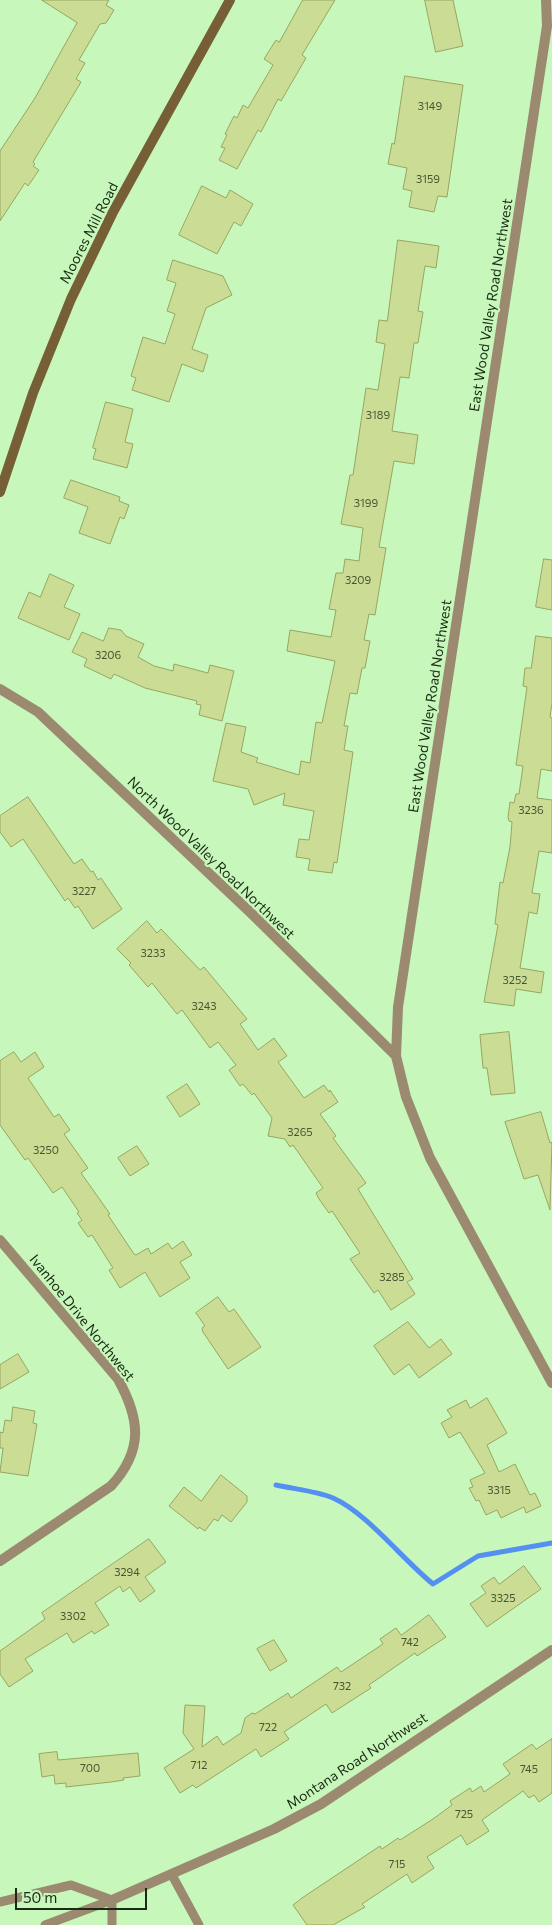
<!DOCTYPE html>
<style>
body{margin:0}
#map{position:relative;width:552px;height:1925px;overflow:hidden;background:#c7f7bb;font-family:Commissioner,sans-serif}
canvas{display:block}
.scale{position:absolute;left:15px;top:1888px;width:132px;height:22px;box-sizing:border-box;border:2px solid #192b14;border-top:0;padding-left:6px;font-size:15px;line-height:18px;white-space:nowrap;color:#192b14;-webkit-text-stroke:4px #c7f7bb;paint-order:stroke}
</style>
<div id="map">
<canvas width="552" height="1925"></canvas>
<div class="scale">50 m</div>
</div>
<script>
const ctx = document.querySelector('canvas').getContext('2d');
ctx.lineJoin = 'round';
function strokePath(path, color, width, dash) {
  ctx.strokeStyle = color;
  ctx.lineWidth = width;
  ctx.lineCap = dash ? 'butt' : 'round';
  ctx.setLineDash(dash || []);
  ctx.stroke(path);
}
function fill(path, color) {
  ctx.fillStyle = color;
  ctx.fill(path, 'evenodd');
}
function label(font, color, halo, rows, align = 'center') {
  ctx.font = font + ' Commissioner,sans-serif';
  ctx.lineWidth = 4.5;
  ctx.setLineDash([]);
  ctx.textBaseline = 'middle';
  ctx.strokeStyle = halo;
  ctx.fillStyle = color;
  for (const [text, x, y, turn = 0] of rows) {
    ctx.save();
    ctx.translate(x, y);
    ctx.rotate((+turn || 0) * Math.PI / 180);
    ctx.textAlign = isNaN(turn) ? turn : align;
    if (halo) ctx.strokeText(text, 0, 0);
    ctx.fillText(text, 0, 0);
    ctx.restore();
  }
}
const stream = new Path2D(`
 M276 1485C294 1489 316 1491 333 1498 367 1513 402 1559 433 1584L478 1556 552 1543`);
const building = new Path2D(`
 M42 0H109L106 5 114 10 106 23 100 24 79 60 85 63 76 79 81 82 33 162 35 164 33 166 39 170 28 186 25 183 0 221V151L35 98 77 23Z
 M303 0H335L302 55 306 58 281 101 278 99 261 132 258 130 237 169 219 160 225 148 221 147 227 135 225 134 234 116 237 118 243 105 248 108 273 65 264 59 276 40 279 42Z
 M425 0H453L463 46 436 52Z
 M405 76 463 85 447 197 438 196 434 212 409 207 412 191 403 189 407 168 388 164 392 143 394 144Z
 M202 186 226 198 230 190 253 204 241 226 234 222 217 254 179 235Z
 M398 240 439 246 436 268 425 266 418 311 423 312 418 343H414L409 378 400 377 392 431 418 435 414 464 394 461 379 547 386 548 375 615 369 614 364 640 370 641 365 668H362L357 694 350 693 344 726H348L344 750 353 752 337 863 334 862 332 873 308 870 310 859 296 857 299 839 309 840 314 811 283 805 285 793 254 805 248 789 213 781 226 723 246 727 241 752 258 758 256 762 299 775 301 761 310 763 316 722 322 723 335 661 287 651 290 630 331 637 336 610 329 609 336 573H343L345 559 359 561 363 528 341 524 350 475H353L366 388 378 390 385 344 376 342 379 320 387 321Z
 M173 260 223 276 232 295 206 308 192 349 208 355 203 372 182 364 169 402 132 390 136 378 131 376 143 337 165 344 175 314 167 311 176 283 167 280Z
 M106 402 133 409 125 442 133 444 127 468 93 459 96 449 93 448Z
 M71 480 120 497 119 501 129 505 124 519 120 517 110 544 79 533 88 507 64 498Z
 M544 559 552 560V610L536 607Z
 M50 574 74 585 64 607 80 614 69 640 18 618 29 592 40 597Z
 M109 628 121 630 126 636 144 644 138 657 154 666 173 671 174 664 208 673 210 665 234 671 222 721 199 715 201 705 196 704 197 701 145 688 114 674 111 679 84 666 87 659 72 652 82 632 103 641Z
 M536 636 552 638V703L550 717 552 718V771L541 769 537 798 552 800V853L539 851 532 893 540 894 537 914 529 912 520 968 544 972 541 993 516 989 514 1006 484 1002 498 925 495 924 500 882 503 883 510 847 512 822 509 821 508 817 510 802 514 803 516 794H519L523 766 516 765 527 687 523 686 525 668H531Z
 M28 797 74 864 82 859 91 872 93 871 98 880 101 878 122 909 93 929 78 906 75 908 68 898 65 901 23 839 11 847 0 832V816Z
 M147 921 157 933 161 929 200 970 204 967 247 1019 240 1024 258 1050 274 1038 287 1056 278 1062 304 1098 324 1085 329 1092 330 1090 338 1102 320 1114 336 1136 333 1138 366 1183 358 1189 413 1279 407 1282 415 1294 391 1310 378 1290 374 1293 350 1259 360 1253 332 1211 329 1213 319 1199 316 1193 323 1188 293 1145 290 1147 285 1139 268 1136 272 1118 254 1093 252 1095 243 1084 240 1086 229 1070 236 1065 218 1042 210 1048 182 1010 177 1014 152 983 148 987 129 965 131 963 117 949Z
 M509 1032 515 1093 491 1095 487 1068H483L480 1035Z
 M14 1052 21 1062 35 1052 44 1067 28 1078 54 1117 59 1114 70 1130 64 1134 88 1168 81 1173 110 1214 108 1215 134 1254 136 1255 148 1248 151 1254 168 1243 172 1249 183 1241 192 1255 180 1262 190 1278 160 1297 145 1272 120 1288 109 1270 113 1268 92 1235 88 1237 78 1223 82 1220 77 1213 79 1212 62 1187 53 1193 28 1158 25 1160 0 1125V1061Z
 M187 1084 200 1104 180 1117 167 1097Z
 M541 1112 550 1143 552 1142 550 1210 538 1175 524 1179 505 1122Z
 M137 1146 149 1164 130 1176 118 1158Z
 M218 1297 229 1312 234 1309 261 1347 228 1369 203 1332 202 1328 205 1326 196 1313Z
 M408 1322 429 1348 441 1339 452 1354 419 1378 409 1364 394 1375 374 1346Z
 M18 1354 29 1372 0 1389V1365Z
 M487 1398 507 1433 487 1445 499 1472 515 1464 530 1495 535 1493 541 1506 526 1513 524 1507 501 1518 497 1510 486 1515 479 1500 476 1501 469 1488 473 1487 470 1480 485 1473 460 1432 449 1438 441 1423 452 1417 447 1410 466 1400 470 1408Z
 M13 1407 35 1411 33 1423 37 1424 28 1476 0 1472 3 1448H0V1432L3 1433 5 1420 11 1421Z
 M221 1475 247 1496V1502L231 1522 222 1515 218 1521 214 1519 205 1531 199 1527 198 1529 169 1506 184 1487 201 1501Z
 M149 1539 166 1562 145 1577 155 1591 140 1602 130 1587 123 1592 120 1586 95 1603 109 1625 94 1634 92 1631 73 1643 67 1633 25 1659 33 1671 9 1687 0 1674V1651L45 1619 42 1613Z
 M524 1566 541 1589 487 1627 470 1604 486 1593 481 1586 494 1577 499 1584Z
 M429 1615 446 1637 417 1656 415 1653 369 1685 371 1688 332 1713 326 1704 284 1732 289 1739 261 1757 256 1749 196 1788 193 1785 180 1793 164 1768 194 1749 183 1733 185 1705 205 1706 202 1747 217 1736 223 1745 241 1733 245 1718 252 1713 255 1714 288 1693 291 1698 337 1667 341 1672 383 1644 380 1639 396 1628 401 1635Z
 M274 1640 287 1661 270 1671 257 1649Z
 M552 1739V1793L539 1802 534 1795 529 1798 523 1791 482 1820 489 1831 467 1845 461 1835 427 1857 434 1868 412 1883 407 1874 362 1904 365 1907 333 1925H307L293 1905 302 1898 380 1846 382 1849 398 1838 400 1840 433 1819 452 1805 450 1801 470 1788 472 1792 481 1786 484 1792 510 1774 503 1764 532 1744 536 1749Z
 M57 1752 58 1760 138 1753 140 1776 123 1778 124 1780 111 1782 66 1787V1783L55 1784 54 1775 42 1777 39 1754Z`);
const lane = new Path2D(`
 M172 1875 199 1925
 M0 1902 71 1885 112 1900
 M45 1925 112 1900
 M112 1925V1900`);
const street = new Path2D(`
 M546 0 547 26 398 1007 396 1056 406 1097 430 1158 552 1383
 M0 689 38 712 251 913 396 1056
 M0 1240 118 1379C140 1419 144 1450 111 1486L0 1561
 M112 1900 274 1829 321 1804 552 1650`);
const secondary = new Path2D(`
 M0 492 33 393 71 299 113 212 230 0`);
const numberNames = [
 ["3149",430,106],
 ["3159",428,179],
 ["3189",378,415],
 ["3199",366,503],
 ["3209",358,580],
 ["3206",108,655],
 ["3236",531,810],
 ["3227",84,891],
 ["3233",153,953],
 ["3252",515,980],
 ["3243",204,1006],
 ["3265",300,1132],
 ["3250",46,1150],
 ["3285",392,1277],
 ["3315",499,1490],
 ["3294",127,1572],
 ["3325",503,1598],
 ["3302",73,1616],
 ["742",410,1642],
 ["732",342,1686],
 ["722",268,1727],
 ["712",199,1765],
 ["700",90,1768],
 ["745",529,1769],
 ["725",464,1814],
 ["715",397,1864]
];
const streetNames = [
 ["Moores Mill Road",89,233,-63],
 ["East Wood Valley Road Northwest",491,305,-81],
 ["East Wood Valley Road Northwest",430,706,-81],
 ["North Wood Valley Road Northwest",211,858,44],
 ["Ivanhoe Drive Northwest",82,1318,51],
 ["Montana Road Northwest",357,1761,-33]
];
strokePath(stream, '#5390f1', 5);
fill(building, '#cbdc95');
strokePath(building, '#96a661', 1);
strokePath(lane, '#9b8a70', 9);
strokePath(street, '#9b8a70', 10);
strokePath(secondary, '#765e36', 10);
label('11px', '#465734', null, numberNames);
label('14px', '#192b14', '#c7f7bb', streetNames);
</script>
